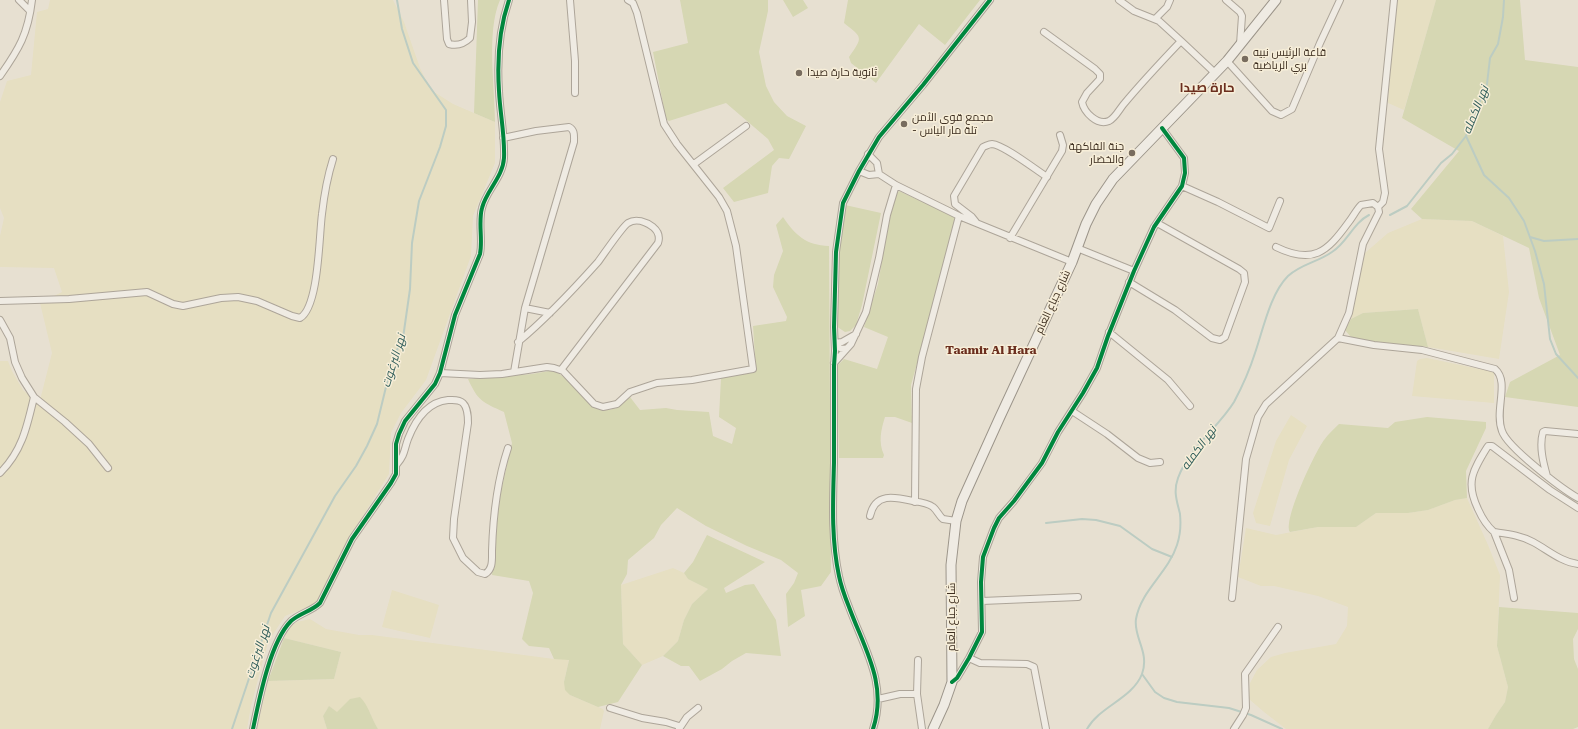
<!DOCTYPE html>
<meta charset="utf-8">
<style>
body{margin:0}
canvas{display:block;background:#e7e0d1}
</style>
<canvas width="1578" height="729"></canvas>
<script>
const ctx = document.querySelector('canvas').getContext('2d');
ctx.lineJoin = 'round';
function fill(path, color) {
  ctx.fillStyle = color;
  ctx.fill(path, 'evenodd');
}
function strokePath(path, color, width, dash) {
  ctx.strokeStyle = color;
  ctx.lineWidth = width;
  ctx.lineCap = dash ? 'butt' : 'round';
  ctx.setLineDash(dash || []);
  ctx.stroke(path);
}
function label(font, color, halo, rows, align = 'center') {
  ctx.font = font + ' "Roboto Serif",Cairo,serif';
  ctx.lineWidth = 3;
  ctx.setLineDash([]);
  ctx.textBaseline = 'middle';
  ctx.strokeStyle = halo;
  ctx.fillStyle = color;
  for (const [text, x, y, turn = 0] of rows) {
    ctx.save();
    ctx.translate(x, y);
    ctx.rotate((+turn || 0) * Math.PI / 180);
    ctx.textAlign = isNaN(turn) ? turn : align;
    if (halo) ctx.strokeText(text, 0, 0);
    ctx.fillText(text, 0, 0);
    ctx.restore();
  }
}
const farmland = new Path2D(`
 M50 0H393L404 22 420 68 431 90 453 104 495 122V163L473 216 471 256 426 380 401 413 391 433 389 474 354 530 317 601 313 605 285 616 268 642 251 706 247 729H0V361H8L12 371 23 390 39 404 52 353 40 303 62 292 54 268 0 267V236L4 218 0 208V102L7 81 31 75 37 12 48 9Z
 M1397 0H1436L1404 110 1388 103 1393 26Z
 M1422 219 1472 221 1503 236 1509 292 1499 359 1428 347 1418 309 1363 313 1351 319 1365 253 1388 233Z
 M1427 358 1494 372V403L1412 396 1417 361 1420 359Z
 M1291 415 1307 426 1289 460 1270 526 1256 523 1253 513 1276 441Z
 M1467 498 1488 545 1500 575 1497 646 1508 687 1505 702 1496 715 1488 729H1286L1264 712 1249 699 1250 683 1257 670 1271 657 1285 653 1336 644 1347 626 1348 607 1318 596 1274 586H1261L1238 577 1246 528 1276 535 1318 527H1356L1376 513H1408L1428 510 1455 500Z
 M673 568 684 573 688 579 708 589 692 604 684 620 678 641 663 656 642 665 623 644 621 585Z
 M392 590 439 605 430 638 382 627Z
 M310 619 326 629 359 635H372L554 659H569L564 682 570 695 603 709 604 711 600 729H378L372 720 370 712 343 707 337 713 329 706 323 716 327 729H257L268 681 334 679 341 652 284 638 291 626 297 622Z`);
const green = new Path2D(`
 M478 0H500C486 32 495 87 495 122L474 113Z
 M680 0H768V11L759 52 766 86 774 102 787 116 806 126 789 159 779 158 772 166 768 193 734 202 723 188 774 150 768 139 726 103 669 121 666 119 653 52 688 43Z
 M783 0H803L808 8 793 17Z
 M848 0H980L945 45 919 24 876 83 851 63 849 57C863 37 863 38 844 23Z
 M1436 0H1520L1525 60 1578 67V407L1505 397 1510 382 1560 355 1539 298 1529 248 1472 221 1422 219 1411 209 1459 151 1402 118Z
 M899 191 950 215 955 218 957 221 911 385 912 423 895 417H885C881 430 878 442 884 455L883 458H839L837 366 844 359 877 369 888 337 864 327 878 284 890 214 896 194Z
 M845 205 881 213 862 305 856 325 850 331 845 332 836 326 838 246Z
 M783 217C796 236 806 245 829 246L831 572 821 586 801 590 805 616 788 627 786 594 794 583 798 573 781 560 747 546 706 526 677 508 661 525 654 538 628 560 627 574 621 585 623 644 642 665 618 702 598 707 570 695 565 690 564 682 569 660 554 659 549 648 529 646 522 639 533 593 529 581 492 575 496 527 501 491 512 443 504 412C482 402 478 401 468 379L532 374 549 371 557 372 572 384 590 405 609 410 617 408 630 397 640 410 666 408 677 410 709 412 713 436 732 444 736 428 719 417 721 378 756 372 753 326 786 321 787 317 773 287 774 275 783 251 776 225Z
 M1418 309 1428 347 1357 340 1350 336 1345 330 1351 319 1363 313Z
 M1427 417 1486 422V428L1466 471 1467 498 1455 500 1428 510 1408 513H1376L1356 527H1318L1290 532C1283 520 1315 452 1324 440 1328 434 1334 429 1339 424L1388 428 1395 422Z
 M707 535 765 562 724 588 726 593 745 585 754 584 776 620 781 656 746 653 732 661 722 669 700 681 689 666H681L663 656 678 641 684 620 692 604 708 589 688 579 684 573 693 562Z
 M1499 607 1578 613V629L1573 639 1574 659 1578 669V727L1573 729H1488L1496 715 1505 702 1508 687 1497 646Z
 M284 638 341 652 334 679 268 681Z
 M360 697C369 706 371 718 378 729H327L323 716 329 706 337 712 350 699Z`);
const stream = new Path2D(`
 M1466 136 1484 175 1509 198 1524 221 1535 251 1544 284 1550 339 1556 354 1578 378
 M1390 215 1407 206 1441 163 1452 154 1466 136 1487 84 1490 58 1498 44 1503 17 1504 0
 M1530 237 1544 241 1578 239
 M1046 523 1082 519 1096 520 1120 526 1152 549 1172 557
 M1142 674 1155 692 1164 698 1177 702 1229 708 1251 715 1282 729
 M232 729 271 613 335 496 356 466 367 446 377 424 393 358 403 338 410 289 412 243 419 201 440 147 446 126V110L413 63 402 29 397 0
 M1087 729C1100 706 1132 699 1142 674 1150 652 1133 637 1136 619 1141 590 1168 573 1177 545 1180 536 1181 524 1180 514 1177 501 1173 492 1178 478 1189 448 1218 428 1234 402 1242 387 1250 369 1255 353 1263 330 1270 294 1288 276 1301 264 1318 262 1332 252 1347 243 1353 223 1369 215`);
const street = new Path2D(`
 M19 0 30 11
 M444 0 447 39 449 44C457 46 464 44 470 38L472 22 471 0
 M570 0 575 61V93
 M1119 0 1134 11 1159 21 1181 41
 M1226 0 1240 12 1242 16 1240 44
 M1155 19 1167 7 1170 0
 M1044 32 1095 69 1100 74V79L1087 93 1082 102C1084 112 1097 126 1109 121 1115 118 1119 110 1123 105 1142 82 1161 62 1181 41L1215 73
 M1227 61 1272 111 1281 115 1292 109 1320 43 1340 0
 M0 76C19 49 28 34 32 0
 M503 138 536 131 569 127C575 130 574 136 574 142L525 308 514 372
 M868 154 877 163 879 174
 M694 164 746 126
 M859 171 869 175 879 174 896 185 959 216 1072 262
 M1182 186 1218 202 1269 228 1280 201
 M1378 207 1383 202 1385 193 1379 149 1394 0
 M976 222 972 217 955 204 954 196 983 147C986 146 989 144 992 144 1004 145 1036 170 1047 177
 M1010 238 1062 151 1063 145 1060 135
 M1077 248 1134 271
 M1129 282 1175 310 1212 338 1220 340 1225 337 1245 282 1244 273 1239 269 1157 223
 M0 301 69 299 147 292 173 304 183 306 221 298 238 297 257 301 292 316 300 318C319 307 319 236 322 214 324 196 327 178 333 159
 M525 308 550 313
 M0 320 10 338 15 362 22 378 34 397C27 427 22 451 0 473
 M1109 332 1168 380 1190 406
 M1338 338 1374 345 1422 350 1495 369C1510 382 1494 410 1502 431 1507 447 1562 489 1578 498
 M518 342C547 318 573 290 598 262 604 254 622 227 628 223 636 218 646 222 653 227 659 232 660 237 658 243L561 370
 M847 348C841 350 838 348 835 343L842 342 856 334
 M834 363 851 344 866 312 879 258 887 215 896 185
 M440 373 480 375 502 374 547 367 554 368 563 371 594 404 603 407 617 404 630 392 657 383 692 380 753 369 736 246 727 211 719 197 677 144 664 124 637 13 633 3 628 0
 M34 397 65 422 89 444 108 468
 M1072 411 1107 434 1138 458 1150 463 1160 462
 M397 464C405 455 404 450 408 439 415 421 427 402 448 400 453 400 459 399 463 403 468 408 468 417 468 423L454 519 453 538 463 558 478 572 485 574C493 569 492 560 492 551 493 517 497 481 508 448
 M1547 476C1543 462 1539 446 1543 432L1545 431 1578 434
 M915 502 916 389 922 357 959 216
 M1578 508 1550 490 1492 446H1488C1473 470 1465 482 1478 509 1482 518 1487 526 1494 532 1508 534 1520 535 1533 542 1548 550 1561 562 1578 564
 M870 516C875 492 895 497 913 501 920 502 928 503 933 507 937 510 939 516 943 519L956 521
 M1494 532 1509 570 1514 598
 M1232 598 1246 459 1258 417 1266 404 1338 338 1349 313 1363 244 1379 212 1378 207 1373 203 1361 205C1356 210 1353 217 1348 223 1327 252 1313 265 1276 247
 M982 601 1078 597
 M969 658 980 663 1027 664 1034 667 1046 729
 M952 682 957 678 969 658 982 632 981 582 983 557 994 528 999 518 1014 501 1042 463 1058 432 1083 393 1097 368 1108 336 1134 271 1154 227 1182 186 1185 173 1184 158 1162 128
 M917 694 918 660
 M878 699 900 694H917L922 729
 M610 708 642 718 666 722 679 726
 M253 729C259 700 270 642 291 621 300 613 312 611 320 603L352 539 391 483 396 474V444L399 434 405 421 435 384 440 373 455 315 480 254C483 239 478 223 482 208 486 191 503 177 504 158 505 136 500 113 499 91 497 61 499 29 509 0
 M679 729 687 717 698 708
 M873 729C888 684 864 648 849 607 845 597 841 586 839 576 831 539 833 500 834 463 834 431 834 399 834 366L835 351 834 327 836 252 843 203 859 171 879 137 923 85 990 0
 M1234 729 1243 715 1246 708 1245 674 1278 627`);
const secondary = new Path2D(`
 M933 729 944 705 952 682 951 565 956 521 962 501 999 419 1072 262 1086 224 1096 204 1113 179 1227 61 1276 0`);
const cycleway = new Path2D(`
 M952 682 957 678 969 658 982 632 981 582 983 557 994 528 999 518 1014 501 1042 463 1058 432 1083 393 1097 368 1108 336 1134 271 1154 227 1182 186 1185 173 1184 158 1162 128
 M253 729C259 700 270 642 291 621 300 613 312 611 320 603L352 539 391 483 396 474V444L399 434 405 421 435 384 440 373 455 315 480 254C483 239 478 223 482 208 486 191 503 177 504 158 505 136 500 113 499 91 497 61 499 29 509 0
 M873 729C888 684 864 648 849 607 845 597 841 586 839 576 831 539 833 500 834 463 834 431 834 399 834 366L835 351 834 327 836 252 843 203 859 171 879 137 923 85 990 0`);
const markers = [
 [1245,59,4,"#786c5e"],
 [799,73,4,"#786c5e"],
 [904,124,4,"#786c5e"],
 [1132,153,4,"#786c5e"]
];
const poiNames = [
 ["قاعة الرئيس نبيه",1253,53],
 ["بري الرياضية",1253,66],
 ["ثانوية حارة صيدا",807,73],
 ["مجمع قوى الأمن",912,118],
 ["- تلة مار الياس",912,131],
 ["جنة الفاكهة",1124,147,"right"],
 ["والخضار",1124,160,"right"]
];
const streetNames = [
 ["شارع جباع العام",1053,302,-65],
 ["شارع جباع العام",952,617,-90]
];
const waterNames = [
 ["نهر الكمله",1476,110,-68],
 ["نهر البرغوت",394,361,-73],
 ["نهر الكمله",1199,448,-54],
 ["نهر البرغوت",258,652,-72]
];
const neighbourhoodNames = [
 ["Taamir Al Hara",991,350]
];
const quarterNames = [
 ["حارة صيدا",1207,88]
];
fill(farmland, '#e6dfc2');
fill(green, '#d6d7b3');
strokePath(stream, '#bcccc2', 2);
strokePath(street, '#ada599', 8);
strokePath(secondary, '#9c958a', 11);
strokePath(street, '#efebe3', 6);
strokePath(secondary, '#efebe3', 9);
strokePath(cycleway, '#00873e', 4);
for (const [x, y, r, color] of markers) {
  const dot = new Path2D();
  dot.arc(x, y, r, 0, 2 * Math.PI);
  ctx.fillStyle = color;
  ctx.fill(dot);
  strokePath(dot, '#f7eed8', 1.5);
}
label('11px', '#3d2e20', '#f7eed8', poiNames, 'left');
label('11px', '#3d2e20', '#f7eed8', streetNames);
label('italic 12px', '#2f5d5a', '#f7eed8', waterNames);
label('bold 12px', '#6b2e1e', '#f7eed8', neighbourhoodNames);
label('bold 13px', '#6b2e1e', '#f7eed8', quarterNames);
</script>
